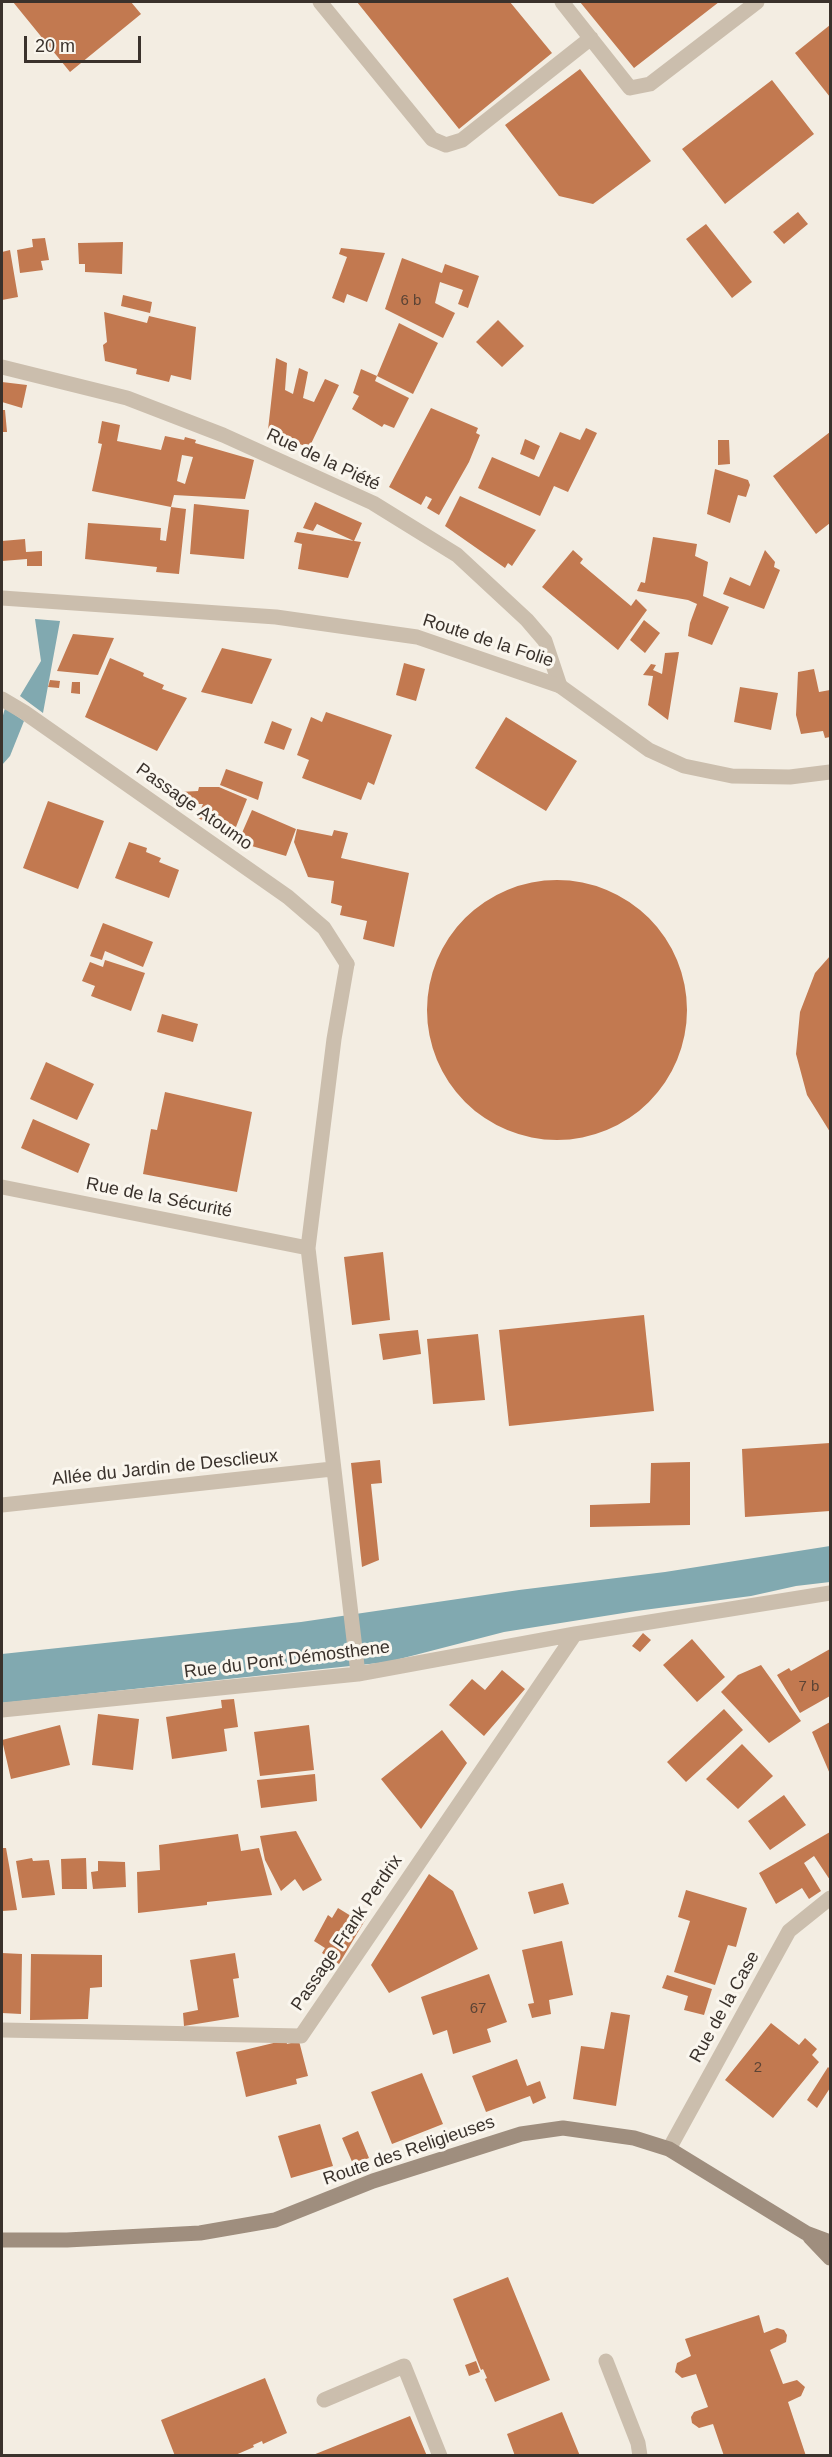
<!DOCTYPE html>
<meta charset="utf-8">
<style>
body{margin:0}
#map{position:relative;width:832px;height:2457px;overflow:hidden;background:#f3ede2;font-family:Helvetica,sans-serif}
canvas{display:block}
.frame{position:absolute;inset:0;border:3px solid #3a322c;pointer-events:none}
.scale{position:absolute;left:24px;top:36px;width:117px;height:27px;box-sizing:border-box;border:3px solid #3a322c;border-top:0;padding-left:8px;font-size:18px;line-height:21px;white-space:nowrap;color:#3a322c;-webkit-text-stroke:4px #faf6ee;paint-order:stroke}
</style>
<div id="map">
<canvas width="832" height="2457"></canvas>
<div class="frame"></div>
<div class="scale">20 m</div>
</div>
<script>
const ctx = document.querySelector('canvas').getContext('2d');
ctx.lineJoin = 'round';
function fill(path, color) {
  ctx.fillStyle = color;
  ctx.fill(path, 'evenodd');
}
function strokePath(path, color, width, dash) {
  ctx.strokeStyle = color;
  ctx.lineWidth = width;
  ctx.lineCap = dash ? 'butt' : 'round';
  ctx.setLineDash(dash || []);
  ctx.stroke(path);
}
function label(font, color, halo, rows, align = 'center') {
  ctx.font = font + ' Helvetica,sans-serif';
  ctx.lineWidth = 6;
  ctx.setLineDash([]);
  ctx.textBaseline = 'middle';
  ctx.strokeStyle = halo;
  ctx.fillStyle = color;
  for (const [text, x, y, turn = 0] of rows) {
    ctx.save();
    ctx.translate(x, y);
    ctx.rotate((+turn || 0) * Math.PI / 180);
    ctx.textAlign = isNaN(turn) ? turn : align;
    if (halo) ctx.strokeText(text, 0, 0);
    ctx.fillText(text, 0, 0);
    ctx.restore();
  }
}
const water = new Path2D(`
 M35 619 60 621 43 713 20 696 41 661Z
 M5 708 24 721 10 756 2 765V719Z
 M830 1546V1582L796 1586 751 1596 636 1611 504 1632 388 1662 2 1703V1654L301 1622 519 1590 665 1572Z`);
const building = new Path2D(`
 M13 2H131L141 14 70 72Z
 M357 2H510L552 53 459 129Z
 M580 2H719L634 68Z
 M830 25V97L795 53Z
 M580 69 651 161 593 204 559 196 505 125Z
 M772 80 814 134 725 204 682 149Z
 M798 212 808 224 784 244 773 232Z
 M706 224 752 282 732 298 686 239Z
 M45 238 49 260 41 261 43 270 20 273 17 250 33 247 32 239Z
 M123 242 122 274 85 272V264H79L78 243Z
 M341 248 385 253 367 302 347 294 344 303 332 298 347 257 339 254Z
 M10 250 18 297 2 300V252Z
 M402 258 442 273 445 264 479 276 468 308 458 304 463 290 440 282 435 303 455 313 443 338 385 309Z
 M123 295 152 302 150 313 121 306Z
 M104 312 147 323 149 316 196 327 191 380 171 375 169 382 136 374 137 369 105 361 103 345 107 342Z
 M498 320 524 346 502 367 476 342Z
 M399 323 438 343 413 394 377 376Z
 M276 358 287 363 285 390 293 394 299 368 308 372 303 398 314 402 325 379 339 385 309 448 268 430Z
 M361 369 377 376 375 381 409 398 394 428 384 424 382 427 352 409 359 396 353 393Z
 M2 382 27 385 22 408 2 402Z
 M431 408 478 428 476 433 480 435 469 462 439 515 427 508 432 499 426 496 421 505 389 487Z
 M2 410H5L7 432H2Z
 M102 421 120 425 117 441 161 450 165 436 184 440 185 437 196 440 195 443 254 460 245 499 174 495 171 507 92 491 102 444 98 443ZM182 455 193 457 185 484 177 481Z
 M586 428 597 433 568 492 554 486 540 516 478 488 492 457 539 477 560 432 580 440Z
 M830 432V523L816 534 773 476Z
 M525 439 540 446 534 460 520 454Z
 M718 440H729L730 464 718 465Z
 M715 469 748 480 750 485 746 497 738 495 730 523 707 514Z
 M460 496 536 530 512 566 508 563 505 568 445 526Z
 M315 502 362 523 354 541 317 524 313 531 303 528Z
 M194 504 249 510 244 559 190 554Z
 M171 507 186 509 179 574 156 572 157 567 85 559 88 523 161 528 160 540 166 541Z
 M297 532 361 542 348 578 298 569 302 544 294 542Z
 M653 537 697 544 695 556 708 562 703 596 729 607 712 645 688 636 690 623 697 604 688 600 637 591 641 582 645 583Z
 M25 539 26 552 42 551V566H27V559L2 561V541Z
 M573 550 583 559 580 563 631 606 636 599 647 610 618 650 542 587Z
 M765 550 775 562 774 567 780 570 764 609 723 594 730 577 750 586Z
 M644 620 660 633 645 653 630 640Z
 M73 634 114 638 98 675 57 671Z
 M222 648 272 659 252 704 201 692Z
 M679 652 668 720 648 705 653 676 643 675 651 664 656 665 653 670 662 674 665 653Z
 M110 658 144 673 143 676 164 685 162 689 187 698 157 751 85 717Z
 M404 663 425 669 416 701 396 695Z
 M814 669 819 692 830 690V737L825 738 823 731 801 734 796 715 798 672Z
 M50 680 60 681 59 688 48 687Z
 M72 682H80V694L71 693Z
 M740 687 778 693 771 730 734 722Z
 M326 712 392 735 374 785 368 782 361 800 302 778 309 760 297 755 311 717 322 722Z
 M506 717 577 761 546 811 475 768Z
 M272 721 292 729 284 750 264 743Z
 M226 769 263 782 258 800 220 785Z
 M199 787H219L247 799 234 832 197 818 203 804H179V792L198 791Z
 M48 801 104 821 78 889 23 868Z
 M252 810 296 829 286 856 238 842Z
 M297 829 332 836 334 830 348 833 341 858 409 873 394 947 363 939 367 921 340 915 342 906 331 903 334 881 308 877 294 842Z
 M129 842 147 848 146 852 161 858 159 862 179 870 169 898 115 878Z
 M427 1010a130 130 0 1 1 260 0a130 130 0 1 1-260 0Z
 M103 923 153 942 143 967 105 951 102 960 90 956Z
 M830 956V1132L807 1095 796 1054 800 1012 815 973Z
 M105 960 145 973 131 1011 91 996 95 986 82 981 90 962 103 967Z
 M162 1014 198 1024 193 1042 157 1032Z
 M46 1062 94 1084 77 1120 30 1099Z
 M165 1092 252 1112 237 1192 143 1174 151 1129 157 1130Z
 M33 1119 90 1144 78 1173 21 1148Z
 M383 1252 390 1320 352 1325 344 1257Z
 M644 1315 654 1411 509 1426 499 1330Z
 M418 1330 421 1354 383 1360 379 1334Z
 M478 1334 485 1400 433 1404 427 1339Z
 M830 1443V1511L745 1517 742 1449Z
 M380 1460 382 1483 371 1484 379 1560 362 1567 351 1463Z
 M690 1462V1525L590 1527V1505L650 1503 651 1463Z
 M643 1633 651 1640 640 1652 632 1646Z
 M692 1639 725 1677 697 1702 663 1665Z
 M830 1649V1696L800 1713 777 1675 789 1668 791 1671Z
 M761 1665 801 1721 769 1743 721 1692 738 1675Z
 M502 1670 525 1689 484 1736 449 1705 472 1679 485 1690Z
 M234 1699 238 1727 224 1729 227 1751 172 1759 166 1717 222 1708 221 1700Z
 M724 1709 743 1730 686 1782 667 1762Z
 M98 1714 139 1719 133 1770 92 1765Z
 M830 1722V1774L812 1732Z
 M60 1725 70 1765 11 1779 2 1740Z
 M309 1725 314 1770 260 1776 254 1732Z
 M442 1730 467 1763 421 1829 381 1779Z
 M742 1744 773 1776 738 1809 706 1779Z
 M315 1774 317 1801 261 1808 257 1780Z
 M784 1795 806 1825 770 1850 748 1821Z
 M296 1831 322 1880 303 1891 295 1879 281 1891 265 1860 260 1836Z
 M830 1832V1880L814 1856 804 1863 821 1891 809 1899 802 1888 776 1904 759 1873Z
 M238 1834 241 1851 259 1848 272 1895 207 1902V1905L138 1913 137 1872 160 1870 159 1845Z
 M2 1848H6L17 1910 2 1911Z
 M32 1858 33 1861 49 1860 55 1895 22 1898 16 1861Z
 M86 1858 87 1889H62L61 1859Z
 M98 1861 125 1862 126 1887 93 1889 91 1872 98 1871Z
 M429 1874 453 1891 478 1949 389 1993 371 1965Z
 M563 1883 569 1904 534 1914 528 1892Z
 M686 1890 747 1908 736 1947 728 1945 715 1985 674 1972 690 1921 678 1917Z
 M338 1908 351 1916 355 1909 367 1917 339 1964 322 1953 325 1948 314 1941 328 1915 332 1918Z
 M562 1941 573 1995 549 2000 551 2014 532 2018 528 2004 534 2003 522 1950Z
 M2 1953 22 1954 21 2014 2 2013Z
 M235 1953 239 1978 233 1979 239 2017 184 2026 183 2013 198 2010 190 1960Z
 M31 1954 102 1955V1987L90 1988 88 2019 30 2020Z
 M489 1974 507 2022 487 2029 491 2042 453 2054 447 2030 433 2035 421 1997Z
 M667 1975 712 1989 704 2015 684 2010 688 1996 662 1988Z
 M611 2012 630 2015 616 2106 573 2099 581 2046 604 2049Z
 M771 2023 799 2045 805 2038 817 2049 812 2055 819 2062 773 2118 725 2080Z
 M286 2040 287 2044 299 2041 308 2076 296 2079 297 2084 246 2097 236 2052Z
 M517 2059 527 2086 540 2081 546 2098 533 2104 530 2096 486 2112 472 2076Z
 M828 2067 830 2069V2088L817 2108 807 2100Z
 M422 2073 443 2124 392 2144 371 2092Z
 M320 2124 333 2166 291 2178 278 2136Z
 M358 2131 369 2158 353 2164 342 2138Z
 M508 2277 550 2380 495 2402 485 2379 487 2378 483 2369 481 2370 453 2299Z
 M759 2315 764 2333 777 2328 784 2330 787 2335 786 2342 770 2350 783 2384 797 2380 805 2387 801 2396 788 2402 806 2456H724L713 2424 699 2428 692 2423 691 2417 694 2412 708 2407 696 2374 682 2378 675 2372 677 2363 691 2356 685 2339Z
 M476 2361 480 2372 469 2376 465 2365Z
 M265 2378 287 2433 263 2444 262 2441 253 2445 254 2447 233 2456H175L161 2420Z
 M562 2412 580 2456H515L507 2434Z
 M410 2416 427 2456H313V2455Z`);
const service = new Path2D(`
 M320 2 432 139 446 145 462 140 591 38
 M562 2 630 88 650 84 757 2
 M2 699 24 712 288 897 324 928 347 964
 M324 2400 404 2366 440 2456`);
const minor = new Path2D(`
 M2 367 127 398 223 435 373 503 457 555 527 620 545 641 560 686
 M347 964 334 1039 308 1248 358 1674
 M2 1187 308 1248
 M2 1505 332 1469
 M2 1710 358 1674 575 1634 830 1593
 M2 2030 301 2036 575 1634
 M669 2149 789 1931 830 1898
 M606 2361 638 2443 640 2456`);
const tertiary = new Path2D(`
 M2 598 276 617 417 637 560 686 649 750 684 766 732 776 790 777 830 772`);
const secondary = new Path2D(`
 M810 2237 830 2258
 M2 2240H67L200 2233 275 2220 373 2181 521 2134 563 2128 634 2138 669 2149 806 2233 830 2242`);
const numberNames = [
 ["6 b",411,301],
 ["7 b",809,1687],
 ["67",478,2009],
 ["2",758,2068]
];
const streetNames = [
 ["Rue de la Piété",323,460,25],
 ["Route de la Folie",488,641,18],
 ["Passage Atoumo",194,807,35],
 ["Rue de la Sécurité",159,1198,11],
 ["Allée du Jardin de Desclieux",165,1468,-6],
 ["Rue du Pont Démosthene",287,1660,-7],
 ["Passage Frank Perdrix",347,1933,-56],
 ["Rue de la Case",725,2007,-61],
 ["Route des Religieuses",409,2151,-19]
];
fill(water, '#81a9b0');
fill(building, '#c27950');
strokePath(service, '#cbbead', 15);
strokePath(minor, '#cbbead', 15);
strokePath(tertiary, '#cbbead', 15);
strokePath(secondary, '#9f8e7e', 15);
label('15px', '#5c4435', null, numberNames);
label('18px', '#3a322c', '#faf6ee', streetNames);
</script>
